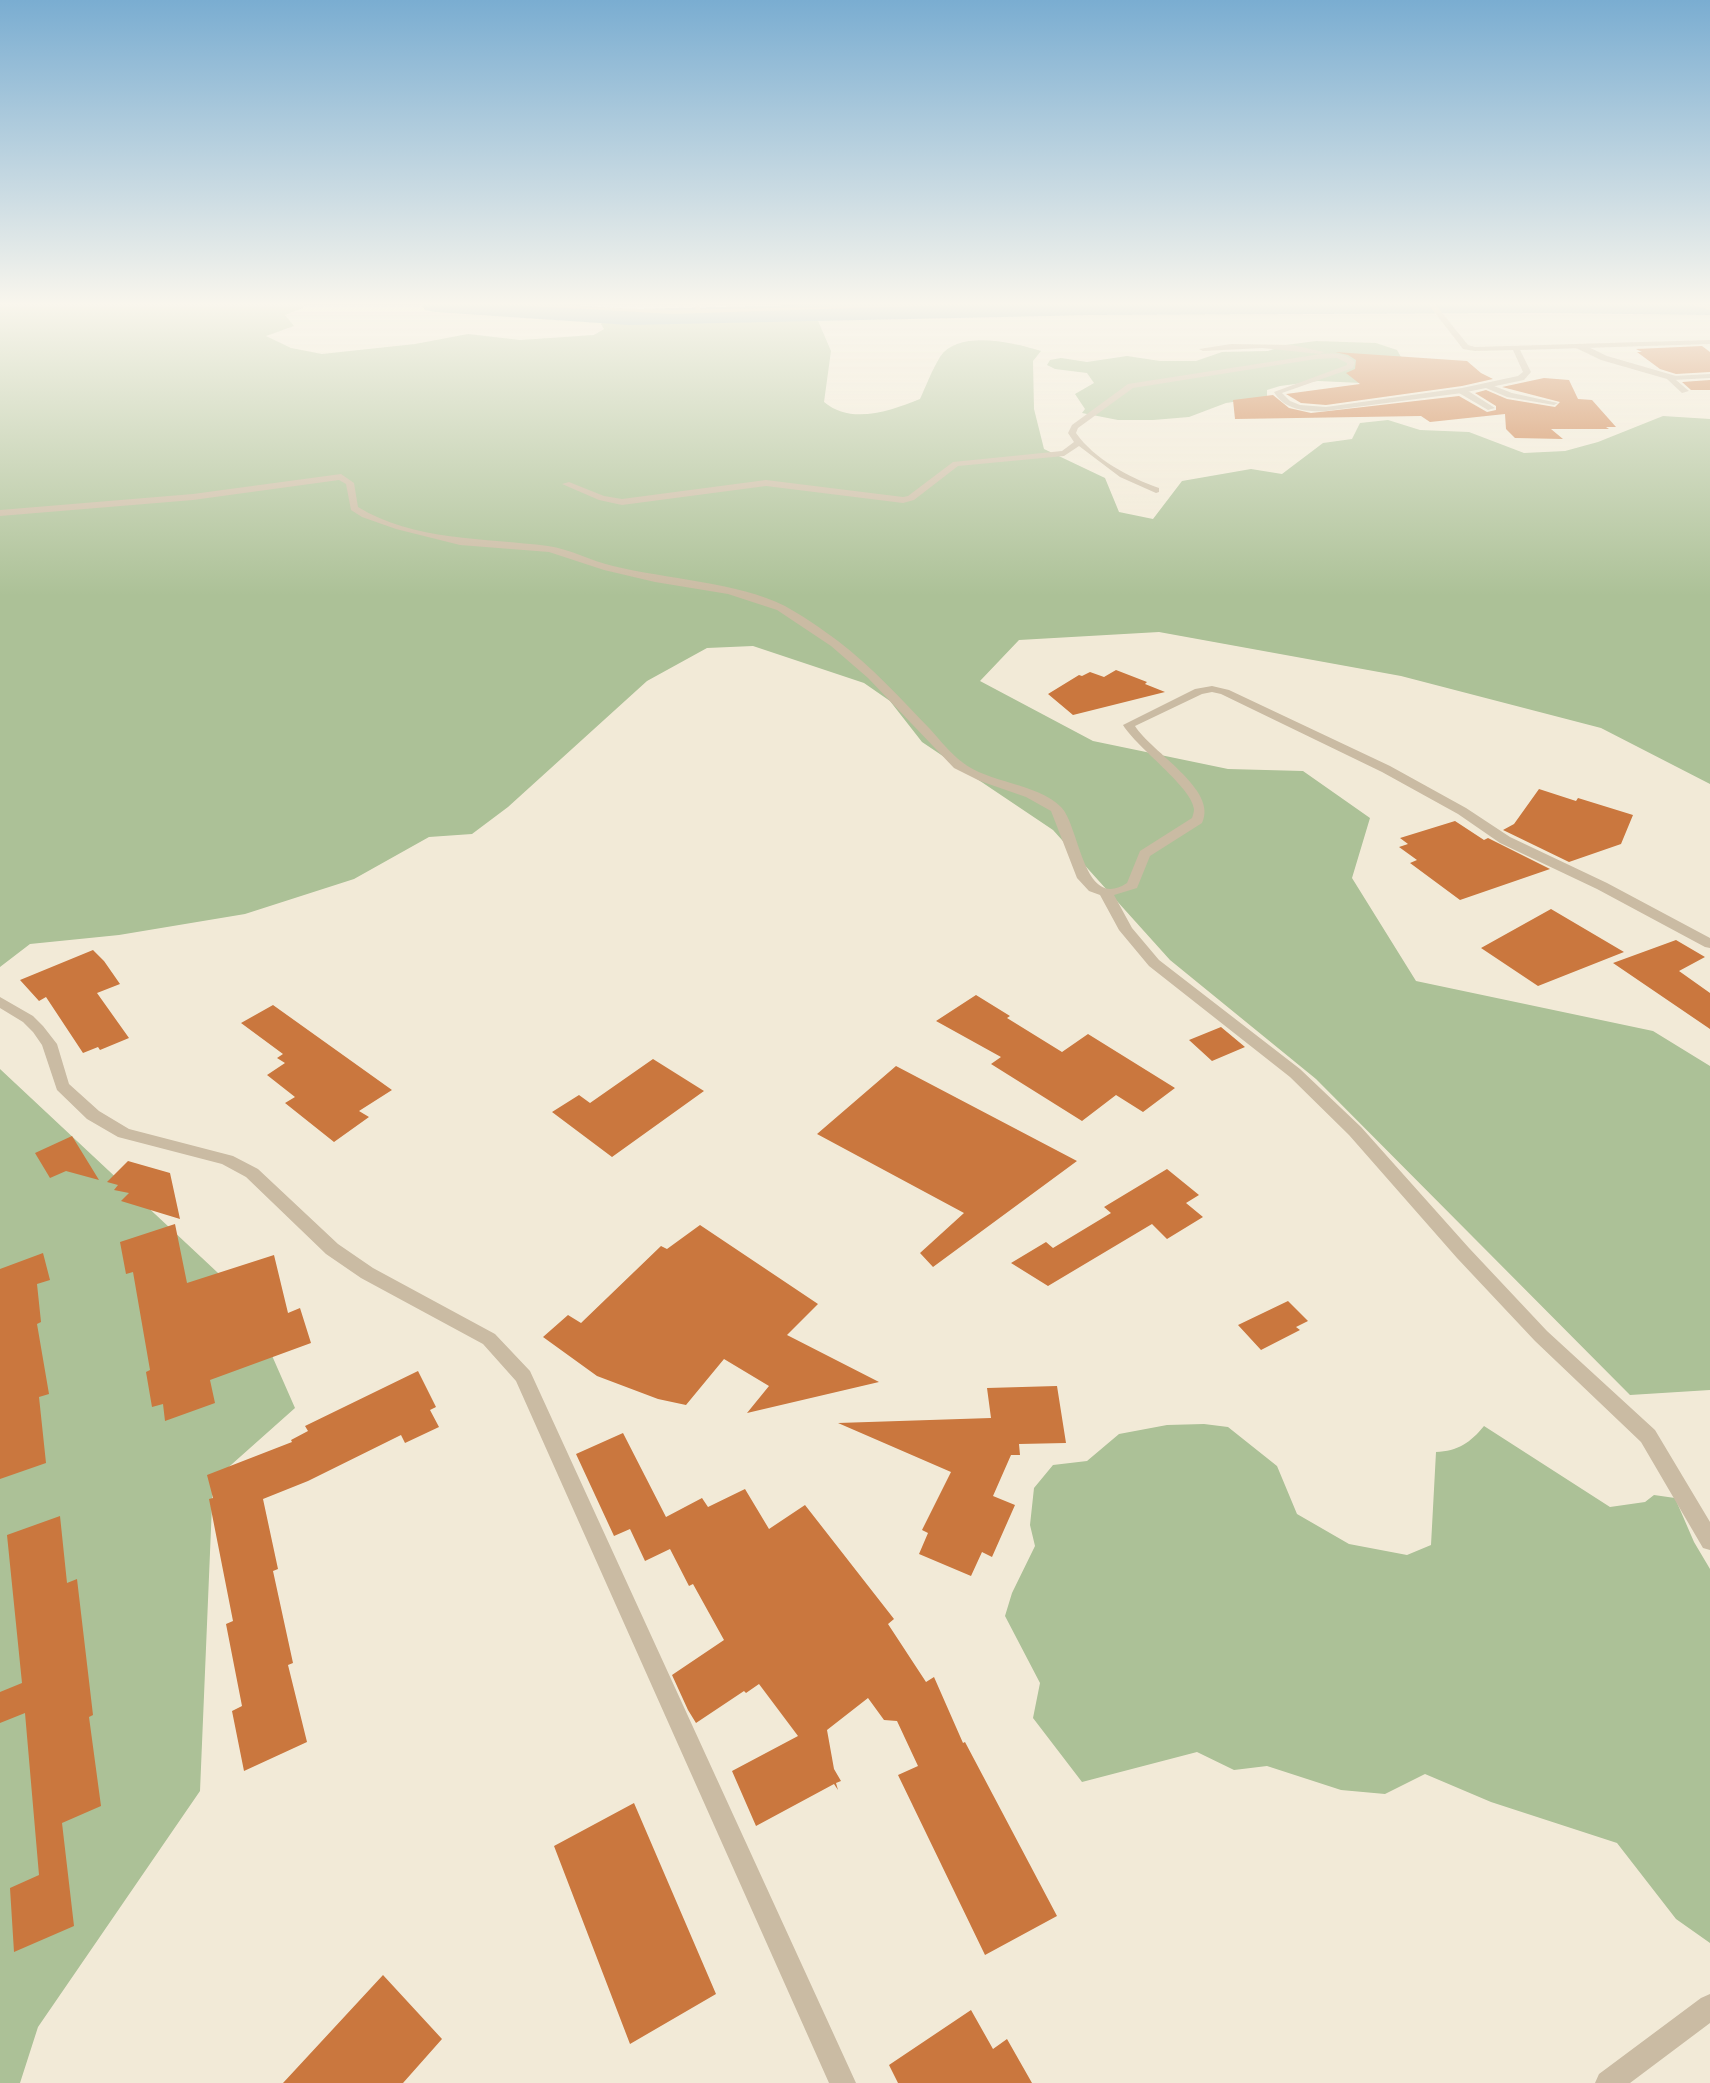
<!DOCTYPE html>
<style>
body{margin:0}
canvas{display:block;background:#f2ead7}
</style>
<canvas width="1710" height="2083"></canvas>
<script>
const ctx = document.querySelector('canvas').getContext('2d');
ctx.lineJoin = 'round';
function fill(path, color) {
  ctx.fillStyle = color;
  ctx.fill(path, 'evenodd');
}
const green = new Path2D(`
 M0 304H306L303 308 285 315 294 326 266 336 291 348 322 354 415 344 468 334 520 340 594 335 604 329 601 324 603 321H709L816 316 831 351 824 402C851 425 890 411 920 399 926 386 932 370 940 357 958 329 1015 343 1041 351L1033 361 1034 409 1044 449 1105 478 1119 512 1153 519 1182 481 1251 469 1282 474 1323 443 1352 439 1360 423 1388 420 1420 430 1469 432 1524 453 1565 451 1598 442 1663 416 1710 419V784L1601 728 1401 676 1159 632 1019 640 980 681 1093 741 1228 769 1303 771 1370 818 1352 878 1416 981 1653 1031 1710 1066V1390L1630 1395 1316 1079 1170 960 1053 830 922 742 890 701 864 683 753 646 707 648 647 681 508 807 472 834 429 837 354 879 245 914 119 935 30 944 0 967Z
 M1316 341 1376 343 1397 350 1405 364 1361 383 1318 381 1280 386 1267 390V397L1226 403 1189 417 1153 420H1118L1082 413 1085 409 1075 394 1094 383 1087 373 1055 369 1047 365 1050 360 1061 358 1087 362 1127 356 1160 361H1196L1222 352 1268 351 1286 345Z
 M0 1069 248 1301 295 1408 213 1481 200 1791 38 2027 20 2083H0Z
 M1204 1424 1228 1427 1277 1466 1297 1514 1349 1544 1407 1555 1431 1545 1436 1452C1458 1451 1470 1443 1484 1426L1610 1507 1645 1502 1654 1495 1675 1498 1694 1542 1710 1569V1943L1676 1919 1617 1843 1491 1802 1425 1774 1385 1794 1341 1790 1267 1766 1234 1770 1197 1752 1082 1782 1033 1718 1040 1683 1005 1616 1012 1593 1035 1546 1030 1525 1034 1488 1053 1465 1087 1461 1119 1434 1167 1425Z`);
const river = new Path2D(`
 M421 304H562L629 309 838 304H1710V315L1544 313 1095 315 629 325 435 312 425 310Z`);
const building = new Path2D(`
 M1702 346 1710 352V372L1676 374 1660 369 1637 352H1642L1636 349Z
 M1335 352 1467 361 1481 373 1493 379 1462 386 1326 405 1301 403 1286 394 1360 384 1346 373 1355 369 1356 360 1348 355Z
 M1544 378 1569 380 1578 399 1592 400 1616 427H1606L1609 429H1551L1563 439 1515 438 1506 429 1505 414 1430 422 1421 416 1235 419 1233 400 1273 395 1289 408 1311 413 1459 396 1487 412 1496 410V406L1475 393 1486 390 1507 399 1555 407 1560 402 1502 387Z
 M1710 380V390H1691L1682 382Z
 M1116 670 1147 682 1145 684 1165 692 1073 715 1048 694 1079 675 1082 676 1090 672 1104 677Z
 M1539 789 1576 801 1578 798 1633 815 1621 844 1569 862 1503 830 1514 824Z
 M1455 821 1484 840 1488 838 1550 869 1460 900 1410 863 1417 860 1399 847 1408 844 1400 838Z
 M1551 909 1624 952 1538 986 1481 948Z
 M1676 940 1705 957 1679 971 1710 993V1029L1613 963Z
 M93 950 104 961 120 984 97 993 129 1038 100 1050 98 1047 83 1053 46 997 39 1001 20 980Z
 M976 995 1010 1016 1007 1018 1062 1052 1088 1034 1175 1088 1143 1112 1116 1095 1082 1121 991 1064 1001 1057 936 1021Z
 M273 1005 392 1090 359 1111 369 1117 334 1142 285 1103 295 1097 267 1075 285 1063 277 1058 283 1054 241 1023Z
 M1221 1027 1245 1047 1212 1061 1189 1040Z
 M653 1059 704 1091 612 1157 552 1112 579 1095 590 1103Z
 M896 1066 1077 1161 933 1267 920 1253 964 1213 817 1134Z
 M72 1136 99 1180 66 1171 50 1178 35 1153Z
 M128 1161 170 1173 180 1219 121 1201 129 1193 114 1190 118 1185 107 1182Z
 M1167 1169 1199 1195 1186 1203 1203 1217 1167 1239 1152 1224 1048 1286 1011 1263 1046 1242 1053 1248 1111 1213 1104 1207Z
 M175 1224 187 1283 274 1255 288 1313 300 1308 311 1343 210 1380 215 1403 165 1421 163 1404 152 1407 146 1372 150 1370 133 1272 126 1274 120 1242Z
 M700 1225 818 1304 787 1335 879 1382 747 1413 769 1386 724 1359 686 1405 658 1399 597 1376 543 1337 568 1315 581 1323 661 1246 667 1249Z
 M43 1253 50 1280 37 1284 41 1322 37 1324 49 1394 39 1397 46 1463 0 1479V1269Z
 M1288 1301 1308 1321 1296 1327 1300 1330 1261 1350 1238 1325Z
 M418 1371 436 1407 430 1410 439 1427 405 1443 401 1435 308 1481 263 1499 278 1569 273 1571 293 1663 288 1665 307 1742 244 1771 232 1711 242 1706 226 1624 233 1621 209 1499 213 1498 207 1475 292 1442 291 1440 308 1431 305 1426Z
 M1057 1386 1066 1443 1019 1444 1020 1455H1011L993 1496 1015 1505 992 1557 982 1552 971 1576 919 1554 928 1533 922 1530 951 1472 838 1423 991 1418 987 1388Z
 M623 1433 666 1517 702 1498 708 1507 745 1489 769 1529 805 1505 894 1619 888 1624 926 1682 934 1677 963 1743 965 1742 1057 1916 985 1955 898 1775 918 1766 897 1721 884 1720 868 1698 827 1730 834 1769 841 1781 836 1783 838 1790 834 1784 756 1826 732 1771 798 1736 759 1684 746 1693 744 1691 696 1723 688 1710 672 1675 724 1640 693 1584 689 1586 670 1549 645 1561 630 1529 614 1536 576 1454Z
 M60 1516 67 1583 77 1579 93 1715 89 1717 101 1806 62 1823 74 1926 14 1952 10 1888 39 1875 25 1713 0 1723V1692L22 1683 7 1535Z
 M634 1803 716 1994 630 2044 554 1846Z
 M383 1975 442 2039 403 2083H283Z
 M971 2010 993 2049 1007 2039 1032 2083H898L889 2065Z`);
const service = new Path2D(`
 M1576 344H1582L1607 356 1676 376V380L1689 391 1682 393 1667 379 1601 360 1576 348Z
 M1489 384 1512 393 1558 403 1554 405 1507 397 1486 388V384Z
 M1459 389H1465L1495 408 1488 410 1459 393Z`);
const minor = new Path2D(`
 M694 304H700L701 312H697Z
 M1428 304H1435L1468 345 1475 347 1710 340V344L1520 350 1531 372 1524 380 1462 393 1326 411C1307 412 1284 410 1274 392L1347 365V363L1337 358 1316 359 1133 388 1078 428 1076 433C1094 459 1130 478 1159 488V492L1156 493 1120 477 1079 446 1064 456 958 466 914 500 903 503 766 486 622 505 599 500 562 484 569 482 604 496 622 499 766 480 903 497 908 496 953 462 1062 451 1074 442 1068 433 1072 425 1128 384 1321 354C1334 353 1345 353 1355 362L1353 368 1282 393 1290 401 1300 405 1326 407 1462 388 1518 376 1523 372 1513 350 1475 351 1463 349Z
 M1692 304 1710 306V310L1693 305Z
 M1231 344 1292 345 1324 352 1320 354 1262 348 1203 351 1199 349Z
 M1710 374V378L1673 380 1669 378 1673 376Z
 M341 474 354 483 358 507C413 541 486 538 548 546 570 549 591 561 613 566 665 579 738 582 785 606 803 616 822 629 838 641 872 667 901 699 930 729 940 740 950 753 962 762 988 783 1037 783 1061 807 1080 826 1083 912 1127 883L1140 851 1192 818C1193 815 1194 812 1194 809 1192 787 1137 748 1123 725L1195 689 1212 686 1229 690 1390 766 1466 808 1510 837 1607 883 1710 938V948L1705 947 1597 889 1500 843 1458 814 1382 772 1221 694 1212 692 1202 694 1135 726C1151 752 1219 790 1202 823L1150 856 1137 888 1114 895 1132 928 1159 960 1300 1069 1361 1127 1469 1248 1547 1331 1655 1430 1710 1522V1550L1703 1548 1641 1442 1535 1341 1457 1258 1349 1135 1290 1077 1149 966 1119 930 1100 895 1089 891 1077 878 1051 811 1026 797 980 781 954 768 868 678 831 646 777 610 728 594 655 582 604 570 549 552 460 545 396 529 362 517 351 510 346 484 339 480 193 500 0 516V510L193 494Z
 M0 997 33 1016 43 1026 57 1044 69 1084 99 1111 129 1129 233 1156 258 1169 338 1244 373 1268 495 1334 530 1371 856 2083H829L516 1381 483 1344 361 1278 326 1254 246 1177 222 1164 118 1137 87 1119 57 1090 42 1045 33 1032 23 1022 0 1008Z
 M1710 1994V2023L1630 2083H1595L1599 2074 1701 1998Z`);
const tertiary = new Path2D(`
 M501 304 672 310 974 304 672 314Z`);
fill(green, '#acc197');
fill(river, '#76a3af');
fill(building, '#ca773e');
fill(service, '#cabba3');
fill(minor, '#cabba3');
fill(tertiary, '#cabba3');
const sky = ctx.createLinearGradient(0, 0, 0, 596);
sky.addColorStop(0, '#7aadd1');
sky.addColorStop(0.51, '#f9f6ed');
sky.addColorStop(1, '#f9f6ed00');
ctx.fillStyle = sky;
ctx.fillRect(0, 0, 1710, 596);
</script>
